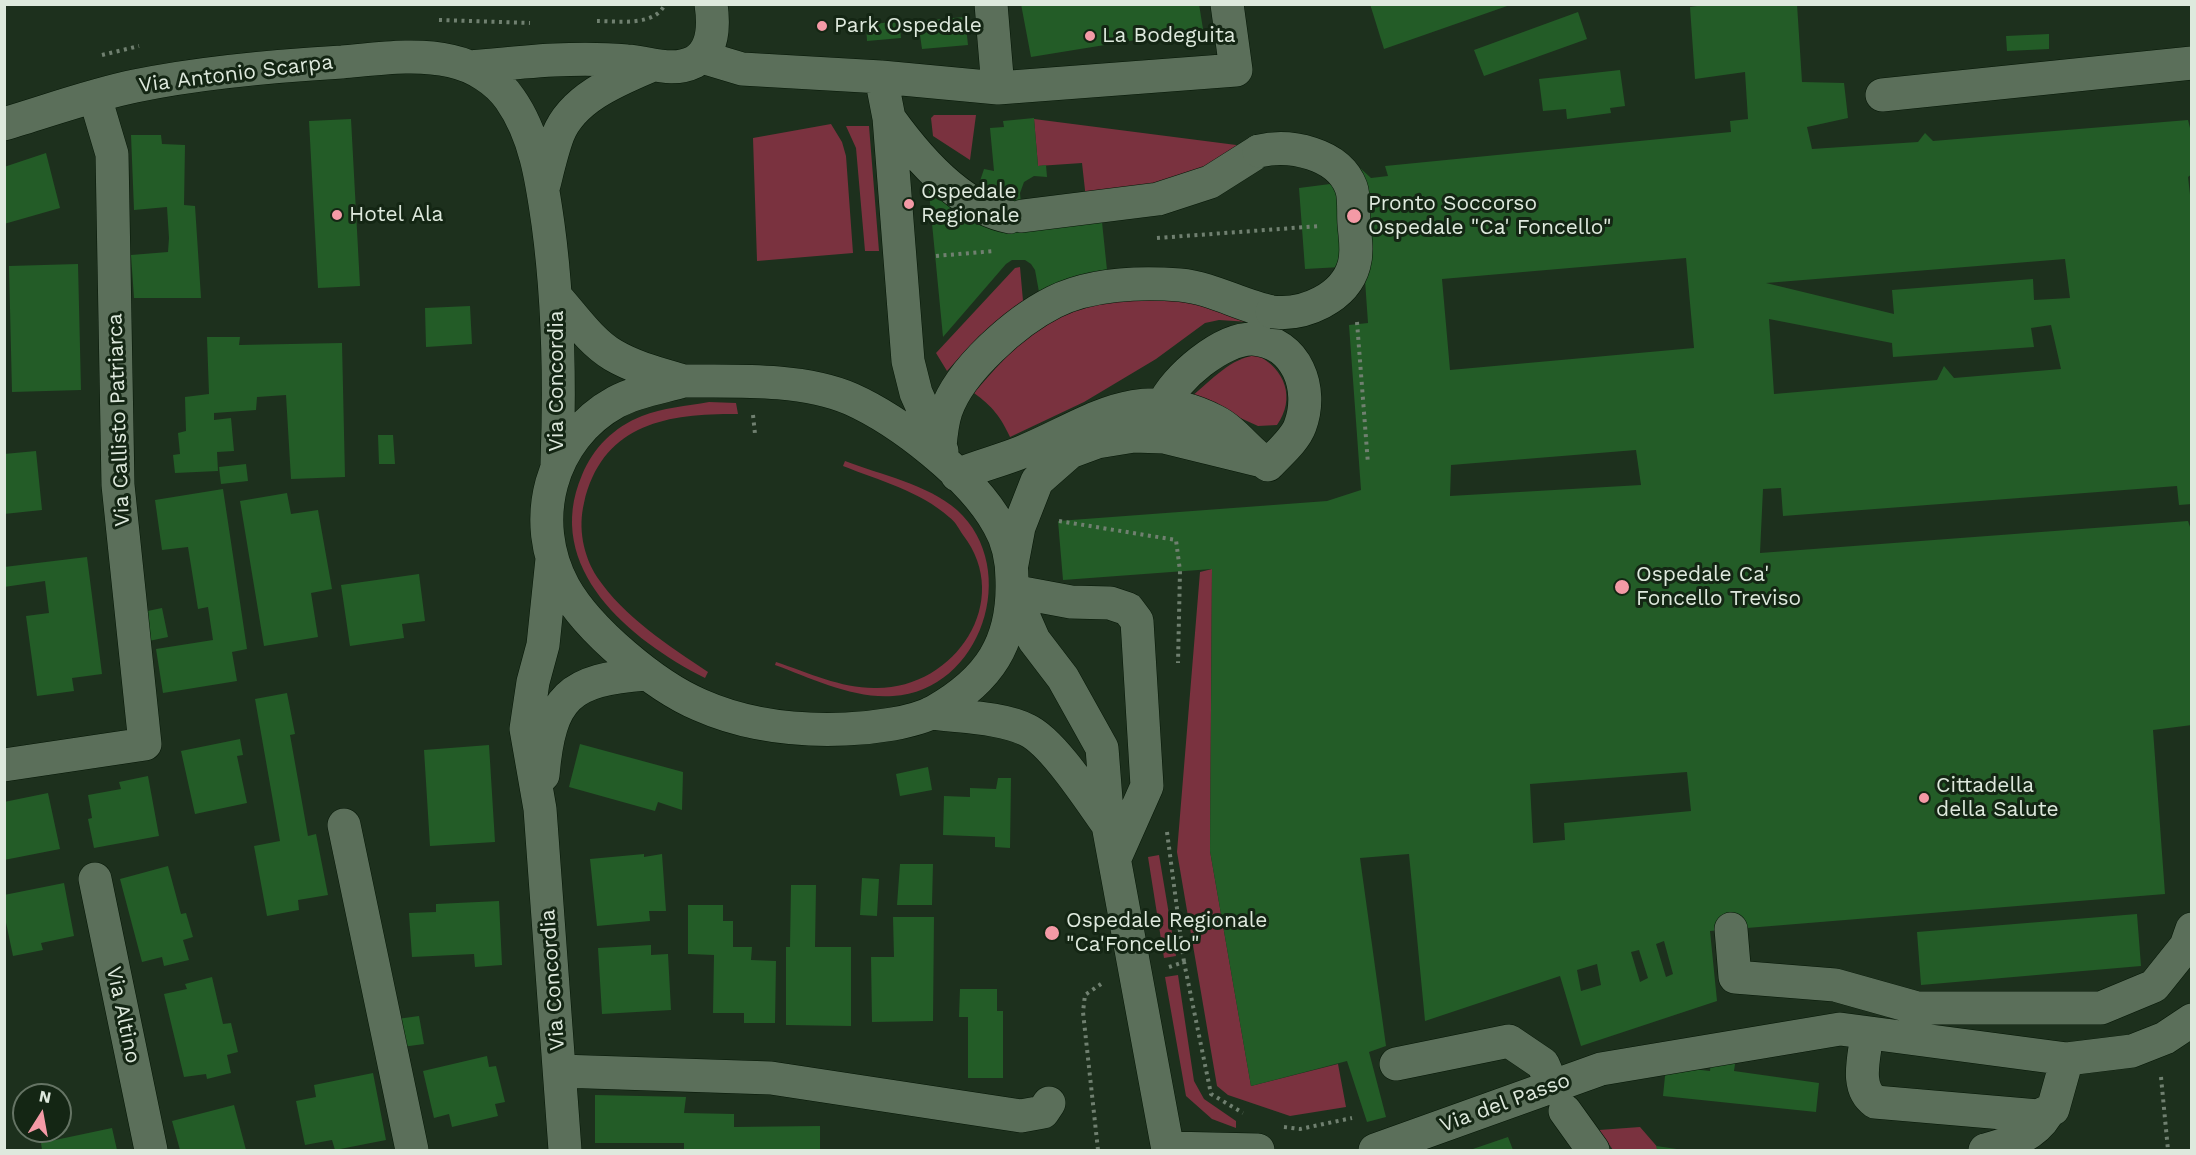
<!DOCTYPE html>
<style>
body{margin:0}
#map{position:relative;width:2196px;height:1155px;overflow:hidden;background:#1d301d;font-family:"Work Sans",sans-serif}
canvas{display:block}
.frame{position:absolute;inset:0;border:6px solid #dee9dd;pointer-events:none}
.north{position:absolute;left:12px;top:1083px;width:60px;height:60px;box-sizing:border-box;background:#142614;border:2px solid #657464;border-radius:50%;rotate:11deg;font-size:16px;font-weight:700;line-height:24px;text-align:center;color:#dee9dd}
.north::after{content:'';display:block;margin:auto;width:21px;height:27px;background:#f49aa6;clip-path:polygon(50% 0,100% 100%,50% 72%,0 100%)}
</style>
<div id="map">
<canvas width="2196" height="1155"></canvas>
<div class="frame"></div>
<div class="north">N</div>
</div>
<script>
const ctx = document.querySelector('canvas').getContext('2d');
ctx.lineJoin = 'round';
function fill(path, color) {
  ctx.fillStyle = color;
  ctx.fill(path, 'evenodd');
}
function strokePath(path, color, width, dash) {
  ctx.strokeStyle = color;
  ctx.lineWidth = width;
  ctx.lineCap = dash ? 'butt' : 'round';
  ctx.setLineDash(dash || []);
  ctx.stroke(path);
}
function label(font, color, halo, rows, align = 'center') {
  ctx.font = font + ' "Work Sans",sans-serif';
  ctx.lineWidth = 6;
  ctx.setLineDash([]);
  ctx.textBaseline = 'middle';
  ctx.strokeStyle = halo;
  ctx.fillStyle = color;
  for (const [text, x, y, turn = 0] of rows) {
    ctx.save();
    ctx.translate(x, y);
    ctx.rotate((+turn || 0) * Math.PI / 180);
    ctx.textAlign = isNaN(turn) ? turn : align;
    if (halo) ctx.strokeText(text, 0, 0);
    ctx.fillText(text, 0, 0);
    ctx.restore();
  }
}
const green = new Path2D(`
 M934 115H976L970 160 933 136 931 118Z
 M1034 119 1244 146 1184 181 1086 199 1082 163 1038 166Z
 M831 124 842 142 846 156 853 253 757 261 753 138Z
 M846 126H869L879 251H865L856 148Z
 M1020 267 1023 301 979 336 947 371 936 353 1015 268Z
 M1140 297 1205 303 1250 322 1219 320 1205 323 1156 359 1084 402 1010 437C1001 417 992 406 974 393 1002 361 1034 323 1076 308 1095 301 1119 300 1140 297Z
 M1257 355C1285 369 1296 398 1277 425L1258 426 1192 396C1212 380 1230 358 1257 355Z
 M709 402 736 403 738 414C667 413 602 424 584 503 578 528 583 555 597 577 624 617 669 646 708 672L705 678C630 640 542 568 582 475 593 448 614 427 642 416 662 408 687 406 709 402Z
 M845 461C881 475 927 484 957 510 1022 569 981 691 893 696 853 699 811 678 775 665L776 662C809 673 843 689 877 688 955 688 1014 601 963 535 959 529 955 521 949 517 920 491 878 480 843 466Z
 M1212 569 1210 851 1251 1086 1338 1064 1346 1107 1290 1116 1228 1095 1217 1086 1177 852 1200 572Z
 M1159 855 1176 956 1164 958 1148 857Z
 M1178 975 1194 1081 1204 1099 1236 1121V1128L1212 1119 1186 1096 1165 977Z
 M1640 1127 1660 1150H1613L1599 1130Z`);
const building = new Path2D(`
 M1021 4H1199L1203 29 1031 57Z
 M1370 4H1510V5L1384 49Z
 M1711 4H1797L1802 82 1844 83 1848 118 1807 127 1812 149 1918 142 1925 133 1933 141 2188 120 2192 136V174L2188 177 2192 212V504L2179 505 2177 486 1783 516 1781 488 1763 489 1760 553 2188 521 2192 533V725L2153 730 2165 894 1710 931 1717 1001 1581 1046 1560 976 1425 1021 1409 854 1360 858 1386 1046 1369 1052 1386 1117 1367 1122 1347 1061 1251 1086 1210 851 1212 569 1063 580 1058 521 1327 501 1361 490 1349 325 1368 323 1364 266 1307 295 1341 267 1305 269 1299 188 1338 183 1358 166 1371 178 1388 176 1385 166 1731 132 1730 121 1748 119 1745 72 1695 79 1690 7ZM1686 258 1694 348 1450 370 1442 279ZM2065 259 2070 298 2034 300 2033 279 1892 290 1894 314 1766 283ZM1769 319 1892 343 1893 357 2034 347 2031 328 2051 325 2061 369 1954 378 1944 366 1937 380 1774 394ZM1636 450 1641 485 1450 496 1451 465ZM1687 772 1691 811 1564 823 1565 840 1533 843 1530 784ZM1664 941 1673 974 1666 977 1656 944ZM1639 950 1648 978 1640 982 1631 952ZM1597 964 1601 985 1581 991 1577 970Z
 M1578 12 1587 39 1484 76 1474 50Z
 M965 17 968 45 922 49 918 21Z
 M899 21 901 38 867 41 866 25Z
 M2049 34V49L2007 51 2006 36Z
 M1620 70 1625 106 1610 108 1611 113 1567 119 1566 109 1543 111 1539 79Z
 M1034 118 1038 166 1046 165 1047 177 1034 176 1024 182 1020 193 1022 216 1102 222 1107 270 1097 271 1098 286 1039 292 1035 270 1031 264 1025 260H1012L1006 264 943 337 928 182 985 227 997 228 1007 200 980 181 984 169 994 171 990 128 1004 127 1003 121Z
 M351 119 360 286 318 288 309 121Z
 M131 135H161L162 144 185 145 184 205 195 206 201 298H134L131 255 168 252 169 238 167 207 134 210Z
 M46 153 60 208 4 224V167Z
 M78 264 81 390 12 392 9 266Z
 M470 306 472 344 426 347 425 308Z
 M207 337H240L239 345 342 343 345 477 291 479 286 395 257 397 256 410 214 413V420L231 418 234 451 217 452 218 471 175 473 173 455 180 454 178 433 186 431 185 397 209 394Z
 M378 435H393L395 464H379Z
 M36 451 42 510 4 514V454Z
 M246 464 248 481 221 484 219 467Z
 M223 489 247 649 232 652 237 681 163 693 156 649 213 640 208 607 198 609 188 547 162 550 155 500Z
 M287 493 291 514 318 510 332 589 311 593 318 637 264 646 240 501Z
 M87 557 102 674 72 678 74 691 37 696 26 616 49 613 45 581 4 587V567Z
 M419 574 425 621 402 624 404 638 350 646 341 585Z
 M162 608 168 637 144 642 138 613Z
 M287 693 295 734 290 735 308 836 316 834 328 895 298 900 299 910 267 916 254 846 280 841 255 699Z
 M240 739 243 755 237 756 247 803 195 814 181 751Z
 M580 744 683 772 682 810 658 802 655 811 569 787Z
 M489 745 495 842 430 846 424 750Z
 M928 767 932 790 900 796 896 774Z
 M148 776 159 836 94 848 88 819 92 818 88 795 121 789 119 782Z
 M998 778H1011L1010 848 995 847V837L943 835 944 796 970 797V788L996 789Z
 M48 793 60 849 4 860V802Z
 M644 854V857L662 854 666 911H649L650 921 597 926 590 859Z
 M900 864H933L932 905H897Z
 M168 866 181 914 186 913 193 937 183 940 189 960 164 966 162 957 142 962 120 879Z
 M862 878 879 879 877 916 860 915Z
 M64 883 74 936 41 943 43 950 13 956 4 913V895Z
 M791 885H816L815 947H851V1026L786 1025V947H790Z
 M499 901 502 965 475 967 474 954 412 957 409 913 436 912V904Z
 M688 905H723V921H733V947H752L751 960 776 961 775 1023H744V1013H713L714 955 688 954Z
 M2137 914 2141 966 1921 985 1917 932Z
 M893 917H934L933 1021 872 1022 871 957H894Z
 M651 945V955L668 954 671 1010 602 1014 598 948Z
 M212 977 223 1024 231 1023 238 1052 227 1055 231 1073 207 1079 206 1074 184 1077 164 994 187 989 185 984Z
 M960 989H997V1011H1003V1078H968V1017H959Z
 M419 1016 424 1044 402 1047 397 1019Z
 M487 1056 489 1067 496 1066 505 1102 495 1104 498 1116 452 1127 449 1114 434 1118 423 1071Z
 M1711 1062 1735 1064 1734 1071 1819 1083 1816 1112 1663 1096 1666 1066 1710 1071Z
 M373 1073 386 1140 335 1150 332 1140 305 1145 296 1101 316 1097 314 1085Z
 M595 1095 686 1097 684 1113 734 1114V1127L820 1126V1150H684V1143H595Z
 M234 1105 246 1150H180L172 1121Z
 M112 1128 117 1150H42L41 1143Z
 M1508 1137 1513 1150H1470Z
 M1656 1146 1677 1149V1150H1657Z`);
const path = new Path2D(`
 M439 20 530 23
 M597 21C618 21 655 27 665 4
 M102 55 139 46
 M1157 238 1320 226
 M936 256 994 251
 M1357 322 1368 464
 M753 415 755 434
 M1059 521 1176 540 1180 571 1178 663
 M1167 832 1184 962
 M1169 967 1184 962 1211 1094 1243 1113
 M2161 1077 2168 1150
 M1284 1127 1300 1129 1352 1118
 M1098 1150 1083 1012 1085 995 1101 984`);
const minor = new Path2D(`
 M991 4 998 88
 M704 53 712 60 742 69 881 77 998 88 1236 70 1227 4
 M471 67C522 62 575 56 627 61 649 62 672 73 694 62 714 51 714 25 711 4
 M881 77 889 118 908 361 916 393 942 451
 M1882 95 2192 63
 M889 118C917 157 961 208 1010 217
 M4 124C48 111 91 95 135 86 203 72 273 66 342 62 377 59 416 53 451 61 474 66 497 80 510 99 536 136 542 182 548 224 559 305 560 383 557 464
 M544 185C548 169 552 151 558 135 572 99 615 81 648 67
 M1022 216 1158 199 1210 182 1259 151
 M557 298C574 317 591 342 613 355 635 368 660 374 684 381
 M684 381C736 381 803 378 851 399 900 421 972 477 998 524 1008 541 1012 561 1012 580 1014 643 989 680 935 711 914 723 871 728 846 729 798 731 745 725 700 705 655 686 588 630 564 587 528 521 550 438 616 402 636 391 663 387 684 381Z
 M940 447C941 435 942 423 946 411 960 370 1016 321 1054 302 1090 284 1140 282 1180 285 1213 288 1241 306 1272 312
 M957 475C978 466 1000 461 1022 452 1090 424 1138 381 1215 421 1235 431 1249 453 1268 465 1278 454 1295 440 1300 426 1314 389 1297 342 1253 339 1222 338 1175 378 1163 405
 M552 559 543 645 533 682 526 729 540 809 565 1150
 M1012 564 1019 527 1037 481 1070 452 1097 442 1134 436 1164 437 1258 460
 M1012 591 1071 602 1110 603 1128 609 1137 621 1147 786 1115 858
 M1013 592 1034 640 1063 678 1102 748 1108 825 1168 1150
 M931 713C959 717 1001 717 1027 730 1053 742 1090 800 1108 825
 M4 765 145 744 118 485 112 154 95 97
 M543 775C550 696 569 680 646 674
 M344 825 412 1150
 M95 879 151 1150
 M1731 929 1735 977 1835 985 1917 1008H2101L2154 986 2186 946 2192 929
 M1867 1033C1865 1056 1854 1087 1875 1102L2038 1116 2053 1109 2067 1059
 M1396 1064 1509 1041 1543 1064 1546 1071
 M560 1071 771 1078 1021 1116 1043 1112 1049 1103
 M1565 1111 1593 1150
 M1168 1148 1258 1150
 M1375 1150 1601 1069 1840 1029 2067 1059 2132 1051 2165 1038 2192 1020
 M1985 1150C2010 1143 2033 1137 2047 1114`);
const minorBridge = new Path2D(`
 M1259 151C1290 144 1338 153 1351 187 1355 197 1353 213 1354 224 1355 238 1358 251 1354 265 1345 298 1304 316 1272 312`);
const markers = [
 [822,26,6,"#f49aa6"],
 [1090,36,6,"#f49aa6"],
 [909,204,6,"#f49aa6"],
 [337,215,6,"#f49aa6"],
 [1354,216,8,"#f49aa6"],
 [1622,587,8,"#f49aa6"],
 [1924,798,6,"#f49aa6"],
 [1052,933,8,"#f49aa6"]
];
const poiNames = [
 ["Park Ospedale",834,26],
 ["La Bodeguita",1102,36],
 ["Ospedale",921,192],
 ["Regionale",921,216],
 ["Pronto Soccorso",1368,204],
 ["Ospedale \"Ca' Foncello\"",1368,228],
 ["Hotel Ala",349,215],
 ["Ospedale Ca'",1636,575],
 ["Foncello Treviso",1636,599],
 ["Cittadella",1936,786],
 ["della Salute",1936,810],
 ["Ospedale Regionale",1066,921],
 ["\"Ca'Foncello\"",1066,945]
];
const streetNames = [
 ["Via Antonio Scarpa",236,74,-7],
 ["Via Concordia",557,381,-90],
 ["Via Callisto Patriarca",119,420,-92],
 ["Via Concordia",553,980,-94],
 ["Via Altino",123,1015,78],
 ["Via del Passo",1505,1103,-20]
];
fill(green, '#7a323f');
fill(building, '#235c27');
strokePath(minor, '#061707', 34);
strokePath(path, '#708070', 4, [3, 4.5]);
strokePath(minor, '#5b6f5a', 33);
strokePath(minorBridge, '#061707', 34, []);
strokePath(minorBridge, '#5b6f5a', 33);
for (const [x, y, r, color] of markers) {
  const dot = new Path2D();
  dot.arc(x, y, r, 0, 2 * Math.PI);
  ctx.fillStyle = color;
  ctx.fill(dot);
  strokePath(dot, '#142614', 2);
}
label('21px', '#dee9dd', '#142614', poiNames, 'left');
label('21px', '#dee9dd', '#142614', streetNames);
</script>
